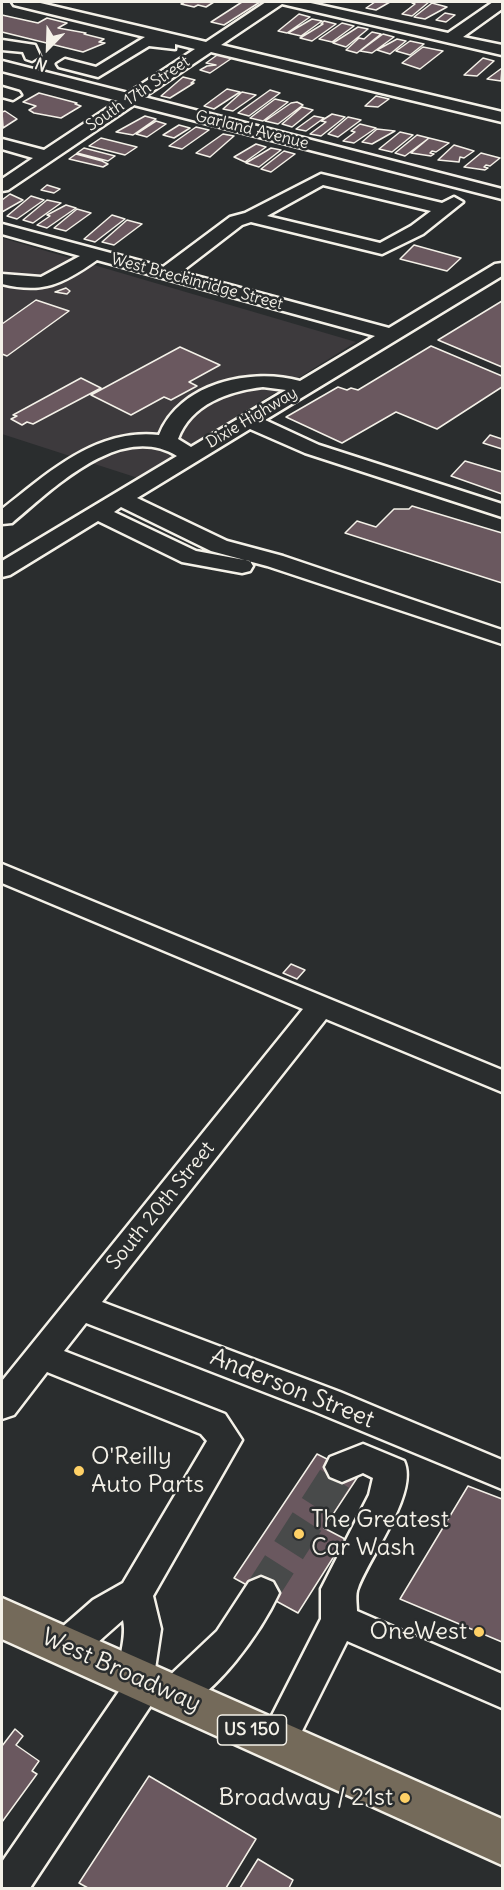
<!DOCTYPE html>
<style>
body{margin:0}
#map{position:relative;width:504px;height:1890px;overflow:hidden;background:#2a2d2e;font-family:Delius,sans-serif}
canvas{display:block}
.frame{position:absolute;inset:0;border:3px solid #f4f1e8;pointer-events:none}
.north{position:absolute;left:18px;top:18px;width:60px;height:60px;-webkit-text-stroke:4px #2a2d2e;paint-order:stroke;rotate:203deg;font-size:16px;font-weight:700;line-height:24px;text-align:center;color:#f4f1e8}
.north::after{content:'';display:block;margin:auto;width:21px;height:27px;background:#f4f1e8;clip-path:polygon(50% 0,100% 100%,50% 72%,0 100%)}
</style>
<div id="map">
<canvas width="504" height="1890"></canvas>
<div class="frame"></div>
<div class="north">N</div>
</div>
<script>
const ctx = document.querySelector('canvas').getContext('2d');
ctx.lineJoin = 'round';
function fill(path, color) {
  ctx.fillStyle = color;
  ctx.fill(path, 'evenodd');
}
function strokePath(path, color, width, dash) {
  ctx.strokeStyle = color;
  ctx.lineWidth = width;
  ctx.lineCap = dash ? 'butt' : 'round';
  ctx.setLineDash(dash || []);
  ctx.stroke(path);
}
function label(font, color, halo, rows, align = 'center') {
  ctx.font = font + ' Delius,sans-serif';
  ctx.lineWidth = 5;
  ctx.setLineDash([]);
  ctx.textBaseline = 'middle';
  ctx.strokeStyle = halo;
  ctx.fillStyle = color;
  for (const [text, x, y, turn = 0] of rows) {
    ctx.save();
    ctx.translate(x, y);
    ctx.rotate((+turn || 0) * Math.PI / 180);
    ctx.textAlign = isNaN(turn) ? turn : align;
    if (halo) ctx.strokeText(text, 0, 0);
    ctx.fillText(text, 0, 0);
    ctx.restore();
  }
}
const built = new Path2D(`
 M2 238 356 342 138 478 2 434Z`);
const building = new Path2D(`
 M185 2H214L206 7 198 5 194 7 181 4Z
 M242 2H260L224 25 211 22Z
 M375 2H390L376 10 366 8Z
 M414 2H429L412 16 402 14 415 4 412 3Z
 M432 3 447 7 425 19 414 17Z
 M445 13 455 15 446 22 436 20Z
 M299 14 310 17 287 33 278 31Z
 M2 15 38 23 47 18 67 23 58 28 86 33 84 34 104 39 99 42 105 43 83 52 2 32Z
 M312 19 322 21 301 36 288 33Z
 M324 21 336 24 312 41 300 38 323 24H321Z
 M342 23 354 26 332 42 319 39Z
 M358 27 368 29 346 47 333 43Z
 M372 32 381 34 357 53 346 50 359 38 364 39Z
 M383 34 394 37 372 53 360 51Z
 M397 39 406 41 390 54 377 50Z
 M410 41 424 44 410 55 396 51Z
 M423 47 443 51 420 69 402 63Z
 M220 53 235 56 210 73 200 70 207 66 216 65 206 63Z
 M483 58 494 61 477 76 464 75Z
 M502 68 501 81 487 79Z
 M183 77 195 80 191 83H194L170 98 161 96Z
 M227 89 240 92 214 109 204 106Z
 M270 90 280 93 249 116 238 113Z
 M242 92 256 95 233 111 223 109Z
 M39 93 77 103 75 104 81 106 61 118 34 113 29 110 36 106 23 102Z
 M376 96 389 99 378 107 365 106Z
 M275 99 288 102 263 121 250 118Z
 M297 102 303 105 278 124 265 121 291 103Z
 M302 107 313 110 292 127 282 124Z
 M5 111 17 119 3 128 2 112Z
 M332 114 345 117 321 136 310 134 326 122 321 121Z
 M145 116 156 119 133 135 116 132Z
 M314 116 324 118 306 131 296 129Z
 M348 117 361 120 338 137 328 134Z
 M156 121 166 124 147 137 136 134Z
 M360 124 376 128 354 143 343 141 355 132 351 131Z
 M179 125 190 128 174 138 163 135Z
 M196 127 209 130 182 149 169 146Z
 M377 129 395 131 372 144 362 142Z
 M400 132 413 135 392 152 379 149Z
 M223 134 234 136 210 157 196 153Z
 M417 135 429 138 405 156 395 153Z
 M101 138 137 147 125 155 89 146Z
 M429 138 449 143 436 152 432 151 430 153 434 154 431 156 411 153Z
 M256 144 266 147 245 162 234 157Z
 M454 145 474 151 464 158 460 157 459 162 438 160Z
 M84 148 115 156 108 161 77 153Z
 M271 148 281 150 259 167 246 163Z
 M284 151 295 154 271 172 261 169Z
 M481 153 500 158 490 166 486 165 484 167 488 168 485 170 464 167Z
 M76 154 102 161 108 164 103 167 69 159Z
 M47 185 60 189 54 193 41 190Z
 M10 194 23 200 2 212V200Z
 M31 196 44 200 17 219 7 216Z
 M47 200 61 203 33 223 23 220Z
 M66 205 76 208 47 228 37 225 50 216 47 215Z
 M77 209 91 213 66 231 54 228Z
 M112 215 125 219 95 242 84 239Z
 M127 220 142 224 114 245 102 242Z
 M414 245 461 258 447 271 400 259Z
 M66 288 70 291 67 294 55 292Z
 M36 300 69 311 7 356 2 354V324Z
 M502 301V367L438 340Z
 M431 346 502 376V387L437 429 396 412 342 443 286 417 338 387 347 390 351 388 358 390Z
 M180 347 220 365 189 382 197 386 171 400 164 397 131 415 91 395Z
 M81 378 101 388 33 424 27 422 22 425 11 419 17 416 13 415Z
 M490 435 502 439V449L483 443Z
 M465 461 502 472V494L451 476Z
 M412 506 502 533V583L345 533 357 521 376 527 394 509H409Z
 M291 964 305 970 297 979 283 973Z
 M317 1454 359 1475 324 1528 345 1539 298 1613 234 1578Z
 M468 1486 502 1499V1642L400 1599Z
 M15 1729 23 1736 16 1745 39 1761 32 1771 37 1774 2 1822V1746Z
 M149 1776 256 1839 226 1888H88L79 1883Z
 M258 1859 293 1880 289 1888H240Z`);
const minorTunnel = new Path2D(`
 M261 1593 342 1467`);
const minor = new Path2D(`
 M12 2H36L206 42 266 2H306L448 33 493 2H502V9L463 37 502 45V55L282 4 221 45 502 112V122L211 52 144 97 502 189V199L134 105 8 190 2 191V179L33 158 2 149V139L44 150 118 101 2 71V61L128 93 195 49 175 44V49L149 46 98 77 59 67 57 64 65 59 96 67 145 37 14 5Z
 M2 40 35 45 40 56 32 61 26 59 23 52 2 50Z
 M2 87 19 92 21 95 13 100 2 97Z
 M321 174 442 203 454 197 463 202 423 234 382 254 251 222 242 225 181 272 389 328 495 264 502 263V276L265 420 319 445 502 504V517L305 453 250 429 137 498 227 541 283 556 502 630V644L267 566 211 551 121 507 114 512 196 551 250 561 253 566 250 571 242 573 182 562 98 521 10 575 2 577V561L177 456C120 421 53 489 12 523L2 524V509C48 473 96 428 159 435 179 383 252 367 300 381L375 336 97 260C63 284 43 294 2 284V274L41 277 80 256 2 234V224L163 267 230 217 245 213ZM323 185 431 211 411 226 380 243 267 216ZM263 387 286 390 191 447 178 439C191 404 229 391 263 387Z
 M2 864 502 1070V1092L326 1019 102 1302 340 1392 502 1460V1489L316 1412 86 1323 64 1351 225 1414 242 1440 153 1596 161 1629 155 1669 159 1670 164 1681 217 1631 249 1582 261 1577 273 1582 279 1593C261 1632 216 1696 175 1712L162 1707 157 1696 30 1888H2V1862L122 1687C113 1666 128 1642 123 1620L79 1659 66 1664 53 1659 48 1647 53 1635 93 1600 123 1583 207 1441 201 1434 47 1372 14 1415 2 1419V1381L303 1009 2 883Z
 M363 1444 404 1461C419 1493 370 1555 358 1588 355 1594 357 1604 357 1611L502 1674V1708L347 1641 291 1753 278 1759 265 1753 259 1741 321 1619V1589L369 1495 373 1478 363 1473 342 1482 330 1477 325 1467 330 1457Z`);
const major = new Path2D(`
 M2 1598 502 1819V1865L2 1639Z`);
const markers = [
 [79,1471,6,"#ffd166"],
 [299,1534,6,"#ffd166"],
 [479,1632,6,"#ffd166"],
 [405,1798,6,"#ffd166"]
];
const farStreetnames = [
 ["South 17th Street",138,94,-34],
 ["Garland Avenue",252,130,14],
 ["West Breckinridge Street",197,282,15],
 ["Dixie Highway",252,418,-31]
];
const shields = [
 [252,1730,69]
];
const shieldNames = [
 ["US 150",252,1730]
];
const streetNames = [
 ["South 20th Street",161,1206,-51]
];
const nearStreetnames = [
 ["Anderson Street",292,1389,22],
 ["West Broadway",121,1671,24]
];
const nearPoinames = [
 ["O'Reilly",91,1457],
 ["Auto Parts",91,1485],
 ["The Greatest",311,1520],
 ["Car Wash",311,1548],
 ["OneWest",467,1632,"right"],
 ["Broadway / 21st",393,1798,"right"]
];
fill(built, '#3d3a3d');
fill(building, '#6a585f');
strokePath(building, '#f4f1e8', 1.5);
strokePath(minorTunnel, '#484a4a', 34, [34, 17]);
strokePath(minor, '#f4f1e8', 5);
strokePath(major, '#f4f1e8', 5);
fill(minor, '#2a2d2e');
fill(major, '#746a5a');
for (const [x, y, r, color] of markers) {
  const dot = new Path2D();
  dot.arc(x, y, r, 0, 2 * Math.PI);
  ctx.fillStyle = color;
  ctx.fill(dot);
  strokePath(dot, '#2a2d2e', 2);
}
label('16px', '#f4f1e8', '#2a2d2e', farStreetnames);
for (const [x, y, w] of shields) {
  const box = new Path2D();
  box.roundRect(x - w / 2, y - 15, w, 30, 4.5);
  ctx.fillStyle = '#2a2d2e';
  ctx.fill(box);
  strokePath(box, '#f4f1e8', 1.5);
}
label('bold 18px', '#f4f1e8', null, shieldNames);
label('20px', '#f4f1e8', '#2a2d2e', streetNames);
label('24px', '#f4f1e8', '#2a2d2e', nearStreetnames);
label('24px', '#f4f1e8', '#2a2d2e', nearPoinames, 'left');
</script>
